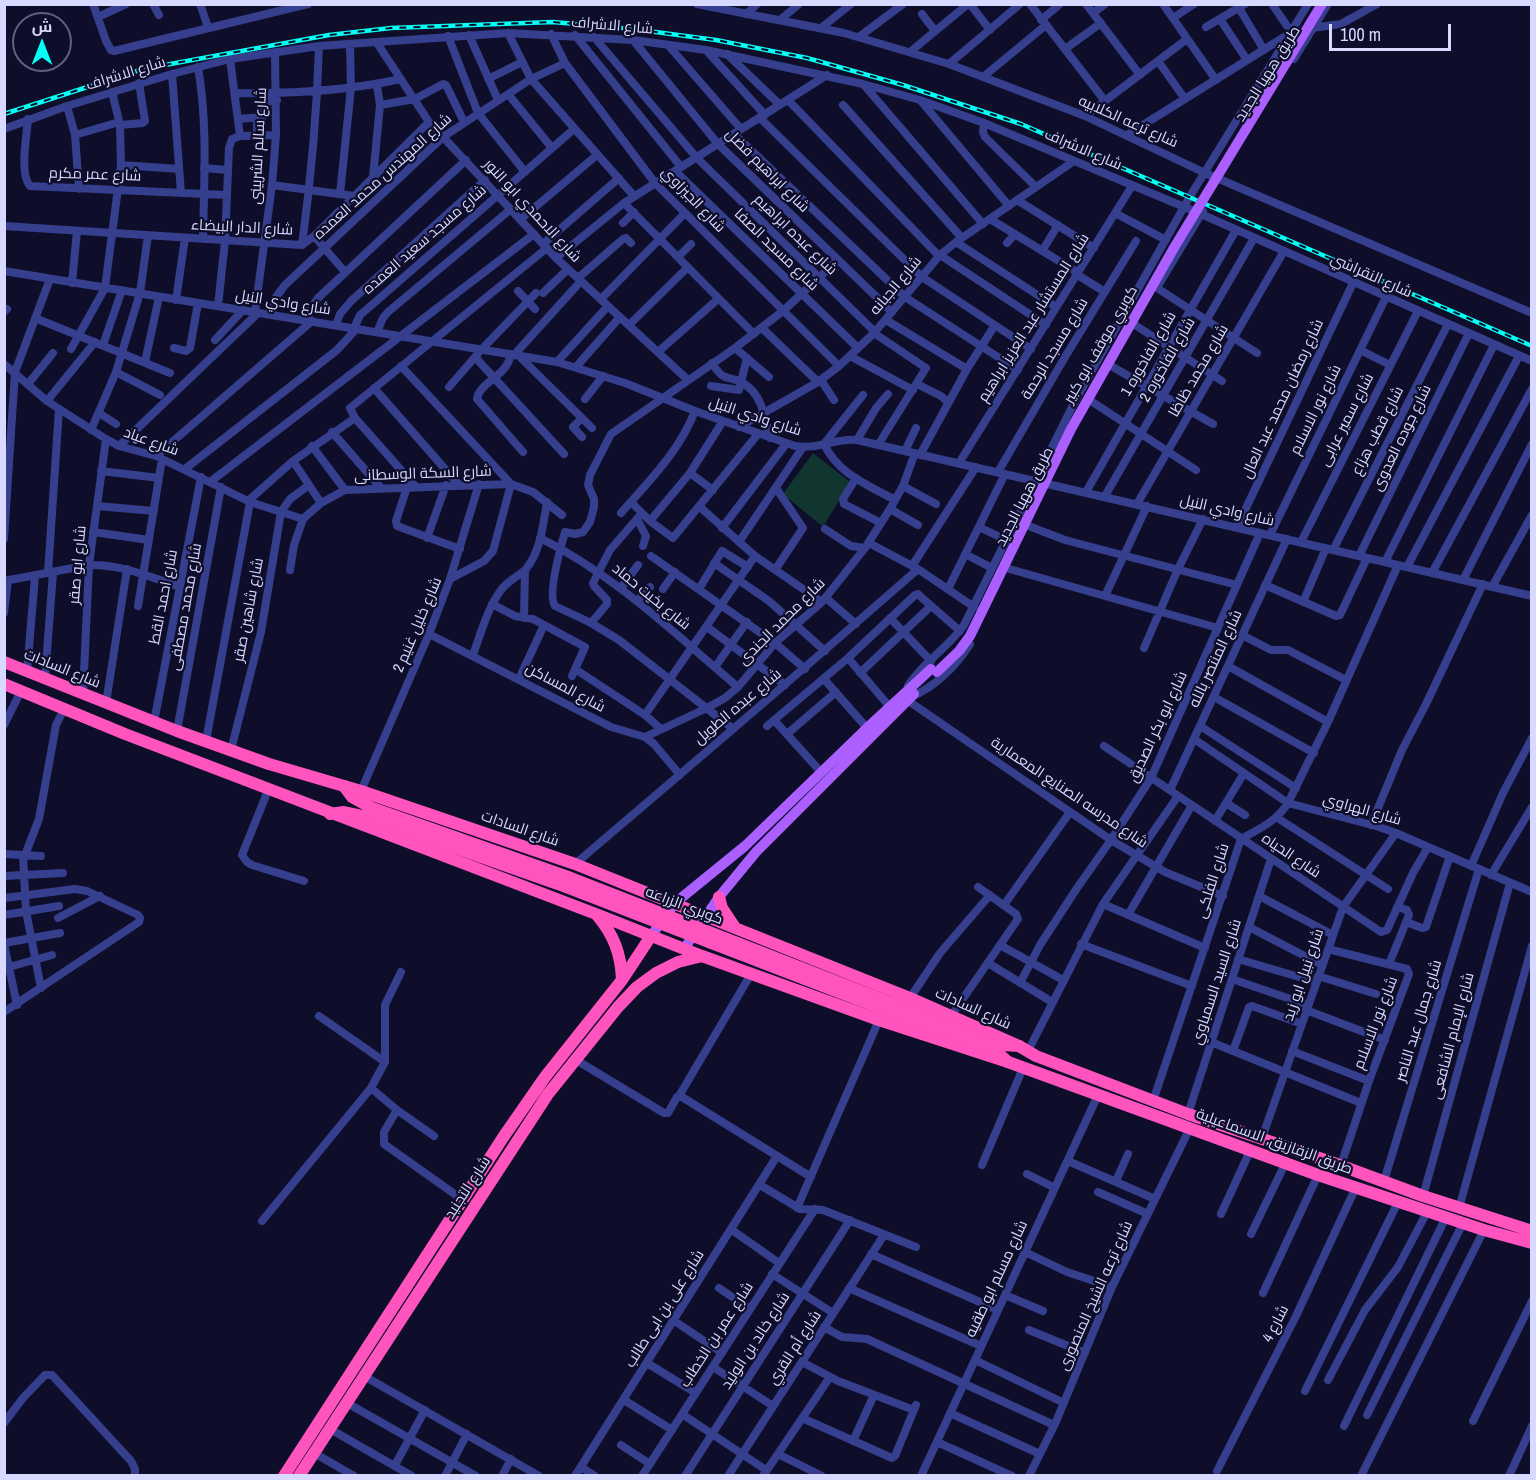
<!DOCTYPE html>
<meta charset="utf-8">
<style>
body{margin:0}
#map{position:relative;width:1536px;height:1480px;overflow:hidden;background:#0f0e2a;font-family:"Archivo Narrow",Cairo,sans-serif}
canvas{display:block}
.frame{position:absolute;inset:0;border:6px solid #d8d9ff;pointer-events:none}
.north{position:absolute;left:12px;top:12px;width:60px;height:60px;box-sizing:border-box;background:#0f0e2a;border:2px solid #5f5f7f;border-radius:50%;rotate:0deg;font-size:16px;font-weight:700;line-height:24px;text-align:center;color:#d8d9ff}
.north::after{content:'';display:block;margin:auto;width:21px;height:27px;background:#04fff4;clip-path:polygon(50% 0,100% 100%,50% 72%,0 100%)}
.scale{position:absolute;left:1329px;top:24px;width:122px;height:27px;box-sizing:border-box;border:3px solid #d8d9ff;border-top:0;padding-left:8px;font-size:18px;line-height:21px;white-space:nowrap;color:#d8d9ff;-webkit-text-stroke:4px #0f0e2a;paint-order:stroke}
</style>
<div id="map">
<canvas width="1536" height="1480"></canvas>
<div class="frame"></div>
<div class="north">ش</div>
<div class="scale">100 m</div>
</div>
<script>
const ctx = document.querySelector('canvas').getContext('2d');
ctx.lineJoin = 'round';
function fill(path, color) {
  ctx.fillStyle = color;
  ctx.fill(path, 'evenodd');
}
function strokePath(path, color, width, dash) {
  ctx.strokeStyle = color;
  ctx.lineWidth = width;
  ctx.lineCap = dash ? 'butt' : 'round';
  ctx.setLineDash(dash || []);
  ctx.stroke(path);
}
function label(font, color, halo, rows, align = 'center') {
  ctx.font = font + ' "Archivo Narrow",Cairo,sans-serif';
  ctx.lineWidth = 4.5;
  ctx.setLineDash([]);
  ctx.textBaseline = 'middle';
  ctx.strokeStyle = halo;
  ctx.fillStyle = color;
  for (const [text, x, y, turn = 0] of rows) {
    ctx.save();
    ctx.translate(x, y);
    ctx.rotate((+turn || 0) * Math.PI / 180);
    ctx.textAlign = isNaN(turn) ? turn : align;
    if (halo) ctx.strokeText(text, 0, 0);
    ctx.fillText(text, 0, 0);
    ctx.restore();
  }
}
const green = new Path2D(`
 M813 453 850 482 823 527 783 494Z`);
const minor = new Path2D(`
 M93 4 106 41 111 50 114 51 308 4
 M153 4 159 15
 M200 4 208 27
 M697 4 844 33 949 64 1085 116 1205 173 1532 313
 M970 4 990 30
 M1030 4 1105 101
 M1086 4 1140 75
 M1163 4 1216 80
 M1272 4 1292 33
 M1239 8 1264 50
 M1093 13 1105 4
 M746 14 757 4
 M922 14 935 31
 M98 17 126 4
 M1173 18 1194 4
 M1220 19 1247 60
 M780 20 799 4
 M1041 20 1060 4
 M1206 27 1245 4
 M821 28 851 4
 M1312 28 1341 24 1377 4
 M508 33 531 79 634 196
 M551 34 565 63 655 183 839 366
 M469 35 498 100
 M575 35 681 167
 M448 36 478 113 525 172
 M594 37 697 158 875 332
 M859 37 903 4
 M633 40 718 144 892 312
 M377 43 429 122 556 258 688 380
 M668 45 741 129
 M1065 49 1101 23
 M706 50 765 115
 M910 52 968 4
 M727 54 780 105
 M1294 59 1328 4
 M1158 61 1185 99
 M949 64 1020 4
 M198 67C208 126 204 180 203 239
 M172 74 181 193
 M983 77 1046 25
 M488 79 522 62
 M864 85 983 224
 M235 93C291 94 346 91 401 79
 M508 94 552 148
 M788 100 939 256
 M921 101 1009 206
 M380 105 415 99 443 84 446 85 464 122
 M843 105 962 238
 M67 106 75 135 79 189
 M1085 116 1187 39
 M760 118 922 277 1031 349
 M28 119C27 135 19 174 30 186L227 195
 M238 119 263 117 264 102 277 100
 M984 123 983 132 985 137 1036 187
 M120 125 143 123 145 121 139 83
 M4 129 67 106 172 74 230 59 319 46 508 33 633 40 706 50 863 84 920 100 984 123 1201 214 1532 361
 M734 134 905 297 1018 370
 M75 135 119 122
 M1127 135 1289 34
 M240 136 276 135
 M257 137V118
 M121 165 179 169
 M204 168 227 170
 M675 171 858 348
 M373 177 380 105 377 85
 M272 185 354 196
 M340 194 351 88 350 44
 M1017 200 1094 248
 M624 203 754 334
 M1115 213 1166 240
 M521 219 597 155
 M990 219 1077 272
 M623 223 634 212
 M4 226 302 245 314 236 429 122
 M314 236 345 272
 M956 242 1056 307
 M1007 243 1015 234
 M543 244 619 178
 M302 245C311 179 317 113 319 46
 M1042 251 1058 225
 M940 255 1046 325
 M678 257 691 244
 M556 258 624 203 827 75
 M4 271 557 362 625 383 695 411 795 446C817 450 835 438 857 440L1532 596
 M1076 274 1105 292
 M578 278 623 239 626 238 631 243
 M72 283 77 231
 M1158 286 1203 211
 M1157 288 1257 353
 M518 291 535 309
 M543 293 568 269
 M601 299 685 213
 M176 300 185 238
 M218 306 225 241 229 148 232 139 240 136 230 59
 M4 312 7 309
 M255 312 272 185 276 135 275 52
 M271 315 276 297 285 285 443 137 531 79 565 63
 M35 318 170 373
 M886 320 967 369
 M308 321 309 311 318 298 466 160
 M336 325 340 314 351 301 485 180
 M629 325 688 267
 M1135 325 1222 381
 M354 328 360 315 366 310 574 129
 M762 328 818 382
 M377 332 383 318 388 312 511 209
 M874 333 926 368 878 445
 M215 340 243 310
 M103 345 122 290
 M174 348 186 351 190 348 198 303
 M735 348 769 377
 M71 349 105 288 121 165 120 125 112 92
 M1360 350 1390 365
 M658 352 718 299
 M511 354C507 377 479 382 477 399L523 452
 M514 355 581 281
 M519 356 592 428
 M850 356 913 390
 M475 357 564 454
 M145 362 159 297
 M557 362 608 306
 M712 363C725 384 727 374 743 383 763 395 765 419 770 438
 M4 364 47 401 106 439 119 446 156 456 250 502 303 519
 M1111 366 1213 424
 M576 367 620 317
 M116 372 160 395
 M821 380 834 400
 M28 384 53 353
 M917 384 941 396 948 402
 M711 386 739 390 747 358
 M449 387 482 349 536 293
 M374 388 459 485
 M863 395 824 444C838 474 868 485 895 500
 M585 399 603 376
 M47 401 95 342
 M1091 401 1196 470
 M99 413 116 424
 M582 418 573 427 582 437
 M739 427 818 382 839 366 874 333 940 255 956 242 1074 161
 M91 430 116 372 140 293 148 235
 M332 432 381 488
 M857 440 876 408 888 394
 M119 446 258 313
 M312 446 345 490
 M905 451 916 428
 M920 455 967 369 995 325
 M156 456 312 321
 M293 461 321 503
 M959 463 1132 186
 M185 469 337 350 357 328
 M101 471 159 478
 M998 472 1065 357 1136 241
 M690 473 713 490
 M856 478 843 499 844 504 881 523
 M210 482 534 234
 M903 486 936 504
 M407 487 396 521 397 526 460 549
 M416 487 355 418 350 408 547 248
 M1086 492 1236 230
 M1105 496 1254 238
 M248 501 293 461 355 418
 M631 502 650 521 673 538 758 434
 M1137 504 1284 251
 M97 506 154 511
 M700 507 755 556 822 602
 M890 509 918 525
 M621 513C649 481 679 452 695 411
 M637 519 646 536 643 546
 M650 521 690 473 723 421
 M1026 525 1065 540 1237 585
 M979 527 1006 540
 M1237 527 1353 283
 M722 528 786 444
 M825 529 851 546 865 548
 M93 532 149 540
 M1270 535 1386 297
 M427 538 446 485
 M540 538C615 575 675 634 738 687
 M4 539 15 372 50 279
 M739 542 803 447
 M1301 542 1418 311
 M869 543 918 569 974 607
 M1333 550 1448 324
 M965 554 992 568
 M651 556 775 643 805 669
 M1359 556 1469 333
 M1385 562 1494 345
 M714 563 769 601 825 651
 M912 566 976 467
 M1407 567 1519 356
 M1006 568 1218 628
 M290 570 294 545 303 519 321 503 345 490 511 484 533 492 562 515
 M775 570 803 528 776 488
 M48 573 59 409
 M1432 573 1532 389
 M450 579 479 484
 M1463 580 1532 444
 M4 581 89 565C121 564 150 577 180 587
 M1265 585 1336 616 1340 615 1367 558
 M1492 587 1532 515
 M621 588 638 565
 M663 589 675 572
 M699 589 722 551 748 567
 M948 589 1005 474
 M1105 596 1147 506
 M826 598 856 624
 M637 601 650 587
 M1303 602 1326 548
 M492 604 515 616 533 619 585 647 572 676
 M138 606 162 459
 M4 613 8 580
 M524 618 525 570
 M890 618 931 661
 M591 623 607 604V600L594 586 593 583 610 550 642 513
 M707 627 785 685
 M429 634 611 727 645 737 654 744 680 775
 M1242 635 1271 650H1288L1346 680
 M1144 648 1178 569 1203 519
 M473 655C481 633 487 609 501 590 507 581 518 577 526 569 541 551 543 524 547 502
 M848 658 889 706
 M1228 666 1328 722
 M715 667 747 622
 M575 669 645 715 661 729
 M27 672 35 576
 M860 673 931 606
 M45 679 53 572
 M519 679 544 625
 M824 679 867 728
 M908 686C921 664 948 648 964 625L1076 399 1189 198 1308 4
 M83 694 89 565 106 439
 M911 697C935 687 956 666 970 644
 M1214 697 1314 753
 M907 700 1111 840 1165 872 1223 896
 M106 703 127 569
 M645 715 755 556
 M774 720 821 772
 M154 722 201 477
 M4 725 21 691
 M767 726 848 658 915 595 918 594 921 597 960 631
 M1200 726 1296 788
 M732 728 619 640 591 623 555 606C547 595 561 546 565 532L575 534 583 532 590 522 594 507V499L588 485 590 475 611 434 735 348 783 311 838 260
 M177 731 221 487
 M787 734 836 692
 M645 737 707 708 725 698 738 687 775 643 822 602 865 548 890 509 903 486 915 453
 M1194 739 1288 803 1376 826 1396 833 1532 892
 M206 741 250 502
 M1104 746 1381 932 1387 930 1413 873 1428 847
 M231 750 261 632 281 512 290 499 309 485
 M269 788 242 855 247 862 252 865 304 881
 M1170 790 1287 539
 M361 791 429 634 450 579 484 561 493 551 511 484 401 366
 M1226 803 1245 815
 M1276 817 1388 889
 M1215 821 1244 773
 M1371 825 1402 750 1426 704 1483 584
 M4 854 41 856
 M23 855 26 911 41 988
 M25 855 39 819 56 725 64 709
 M575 864C690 766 804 669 918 569
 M1471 866 1503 793 1532 738
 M1491 875 1532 807
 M4 876 63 873
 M1259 896 1333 935
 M4 898 75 889 87 891 138 915 140 918 139 922 4 1012
 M1103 904 1205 948
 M1004 905 1070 812
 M4 915 59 906
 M1128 915 1192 805
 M58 918 100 896
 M1406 922 1422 928 1426 927 1450 856
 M1249 927 1322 965
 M4 943 60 933
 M4 944 17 1005
 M1081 944 1192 986
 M1000 945 1063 980
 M1328 949 1407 969 1409 974 1369 1081 1341 1165
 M1238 959 1316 982
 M988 963 1052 1002
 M1389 964 1409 915 1407 910 1397 907
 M9 967 52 955
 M1318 976 1376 994
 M1232 979 1308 1005
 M1020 983 1040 945 1077 888 1111 840 1151 778 1260 533
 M910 998 940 953 990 895
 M1306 1010 1385 1040
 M319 1016 385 1062
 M951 1016 1018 919 1016 914 978 887
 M1211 1042 1361 1103
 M1028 1051 1103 904 1178 796
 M1233 1051 1249 1007 1252 1006 1302 1024
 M1292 1051 1369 1081
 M576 1060 664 1113H668L677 1097H682L811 1177
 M371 1088 397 1110 434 1136
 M679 1096 751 974
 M1153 1101 1241 839C1259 829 1277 821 1288 803L1328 722 1398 565
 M397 1110 384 1132V1144L463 1200
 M1188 1114 1271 859
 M1262 1138 1343 907 1396 833
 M1068 1161 1155 1199
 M982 1165 1023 1068
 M1027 1174 1055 1188
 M1116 1181 1128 1154
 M1384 1181 1479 869
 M760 1185 800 1209 823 1210 916 1247
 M1098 1192 1148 1214
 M1423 1196 1510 883
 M797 1208 879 1020
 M1459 1208 1532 946
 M1221 1214 1250 1151
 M262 1221 371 1088 385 1062V1005L401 972
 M732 1230 779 1263
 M1251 1234 1286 1162
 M1025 1252 1067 1272 1112 1287
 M871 1254 998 1310
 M772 1274 833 1313
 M719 1288 750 1309
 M849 1288 981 1346
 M1263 1293 1318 1175
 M1005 1295 1043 1311
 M673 1320 722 1353
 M824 1327 842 1337 867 1339 1054 1425
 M1029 1330 1085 1353
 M975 1360 1064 1403
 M802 1362 838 1381 914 1410
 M647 1363 696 1393
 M713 1367 773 1406
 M364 1376 539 1476
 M1328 1380 1365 1310 1398 1267 1427 1212
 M1305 1391 1398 1202
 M624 1400 672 1430
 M347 1403 476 1476
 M950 1413 1040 1454
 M682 1414 766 1470
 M1367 1415 1463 1223
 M802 1418 892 1458 895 1456 916 1405
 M1473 1421 1532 1301
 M4 1423 23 1398 45 1375H52L131 1461 135 1469V1476
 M1344 1426 1446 1217
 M330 1429 412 1476
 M853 1441 874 1395
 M937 1442 1012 1476
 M621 1445 650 1464
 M314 1453 354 1476
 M778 1454 822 1476
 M395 1465 425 1410
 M581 1467 595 1476
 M1217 1471 1296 1316 1356 1187
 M445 1476 467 1434
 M502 1476 511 1459
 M575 1476 777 1156
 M642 1476 815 1209
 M685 1476 850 1220
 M728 1476 884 1235
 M763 1476 830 1377
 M921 1476 1098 1095
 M1029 1476 1055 1424 1112 1287 1190 1128
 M1361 1476 1484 1230
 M1509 1476 1532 1426`);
const major = new Path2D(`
 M651 936 675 903 745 846 867 728 931 669
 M684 949 719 897 756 852 914 694`);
const highway = new Path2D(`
 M4 662 177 731 269 764 361 791 575 864 910 998 1019 1046 1036 1056 1188 1114 1331 1162 1423 1196 1532 1231
 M4 684 125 734 596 914 702 956 879 1020 1008 1062 1318 1175 1484 1230 1532 1243
 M719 897 722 908 734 926
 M597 915C614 935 621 954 622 980
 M284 1476 504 1136 545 1077 622 980 651 936
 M299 1476 548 1094 618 1007 637 987 656 973 678 962 702 956`);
const rail = new Path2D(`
 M4 114 143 69 329 35 391 28 553 22 633 29 716 40 807 58 903 85 1021 124 1532 346`);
const majorBridge = new Path2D(`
 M937 672 959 651 970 636 1071 429 1175 246 1322 4`);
const highwayBridge = new Path2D(`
 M344 786 352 797 372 808 571 878 994 1043 1002 1045 1019 1046
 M330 814 344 812 368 817 558 884 999 1054 1008 1062`);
const streetNames = [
 ["شارع الاشراف",612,26,5],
 ["شارع الاشراف",126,74,-17],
 ["طريق ههيا الجديد",1268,74,-58],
 ["شارع ترعه الكلابيه",1128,122,24],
 ["شارع سالم الشربينى",259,146,-87],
 ["شارع الاشراف",1083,150,23],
 ["شارع ابراهيم فضل",767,171,45],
 ["شارع عمر مكرم",95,175,2],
 ["شارع المهندس محمد العمده",383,177,-42],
 ["شارع الجيزاوي",693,200,46],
 ["شارع الاحمدي ابو النور",532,211,47],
 ["شارع الدار البيضاء",242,228,3],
 ["شارع عبده ابراهيم",795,235,44],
 ["شارع مسجد سعيد العمده",425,240,-41],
 ["شارع مسجد الصفا",776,250,44],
 ["شارع النقراشي",1371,276,24],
 ["شارع الجبانه",896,286,-50],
 ["شارع وادي النيل",283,303,9],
 ["شارع المستشار عبد العزيز ابراهيم",1034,318,-58],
 ["كوبري موقف ابو كبير",1101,345,-60],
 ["شارع مسجد الرحمة",1055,349,-59],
 ["شارع الفاخوره 1",1149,354,-60],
 ["شارع الفاخوره 2",1168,360,-60],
 ["شارع محمد ظاظا",1199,371,-60],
 ["شارع رمضان محمد عبد العال",1283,399,-65],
 ["شارع نور الاسلام",1316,410,-64],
 ["شارع وادي النيل",755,417,18],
 ["شارع سمير عرابى",1347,420,-63],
 ["شارع قطب هزاع",1378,431,-63],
 ["شارع جوده العدوى",1402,438,-64],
 ["شارع عياد",151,442,20],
 ["شارع السكة الوسطانى",423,474,-2],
 ["طريق ههيا الجديد",1025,497,-63],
 ["شارع وادي النيل",1227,511,13],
 ["شارع ابو صقر",78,565,-85],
 ["شارع احمد القط",164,597,-79],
 ["شارع بخيت حماد",651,597,39],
 ["شارع محمد مصطفى",186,607,-80],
 ["شارع شاهين صقر",249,610,-79],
 ["شارع محمد الجندى",782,622,-45],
 ["شارع خليل غنيم 2",418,625,-67],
 ["شارع المنتصر بالله",1216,659,-65],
 ["شارع السادات",62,669,22],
 ["شارع المساكن",565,688,28],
 ["شارع عبده الطويل",738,707,-40],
 ["شارع ابو بكر الصديق",1158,727,-65],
 ["شارع مدرسه الصنايع المعمارية",1069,793,34],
 ["شارع الهراوي",1362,810,16],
 ["شارع السادات",520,829,19],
 ["شارع الحياه",1291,856,34],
 ["شارع الفلكى",1213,881,-72],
 ["كوبري الزراعه",684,906,21],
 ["شارع نبيل ابو زيد",1304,975,-71],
 ["شارع السيد السمباوي",1217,982,-72],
 ["شارع السادات",973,1009,24],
 ["شارع جمال عبد الناصر",1419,1021,-73],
 ["شارع نور الاسلام",1376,1023,-69],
 ["شارع الإمام الشافعى",1453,1036,-75],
 ["طريق الزقازيق, الاسماعيلية",1274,1142,20],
 ["شارع التجنيد",468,1188,-57],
 ["شارع مسلم ابو طقيه",997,1279,-65],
 ["شارع ترعه الشيخ المنصورى",1096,1296,-66],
 ["شارع على بن ابى طالب",665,1309,-58],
 ["شارع 4",1276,1324,-63],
 ["شارع عمر بن الخطاب",717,1335,-57],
 ["شارع خالد بن الوليد",756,1341,-57],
 ["شارع أم القري",795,1348,-57]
];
fill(green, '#11352f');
strokePath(minor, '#363f8d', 8);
strokePath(major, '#ac5fff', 10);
strokePath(highway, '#ff53be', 12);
strokePath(rail, '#04fff4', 4.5);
strokePath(rail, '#0f0e2a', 2, [7]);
strokePath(majorBridge, '#ac5fff', 10);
strokePath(highwayBridge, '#ff53be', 12);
label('15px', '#d8d9ff', '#0f0e2a', streetNames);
</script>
